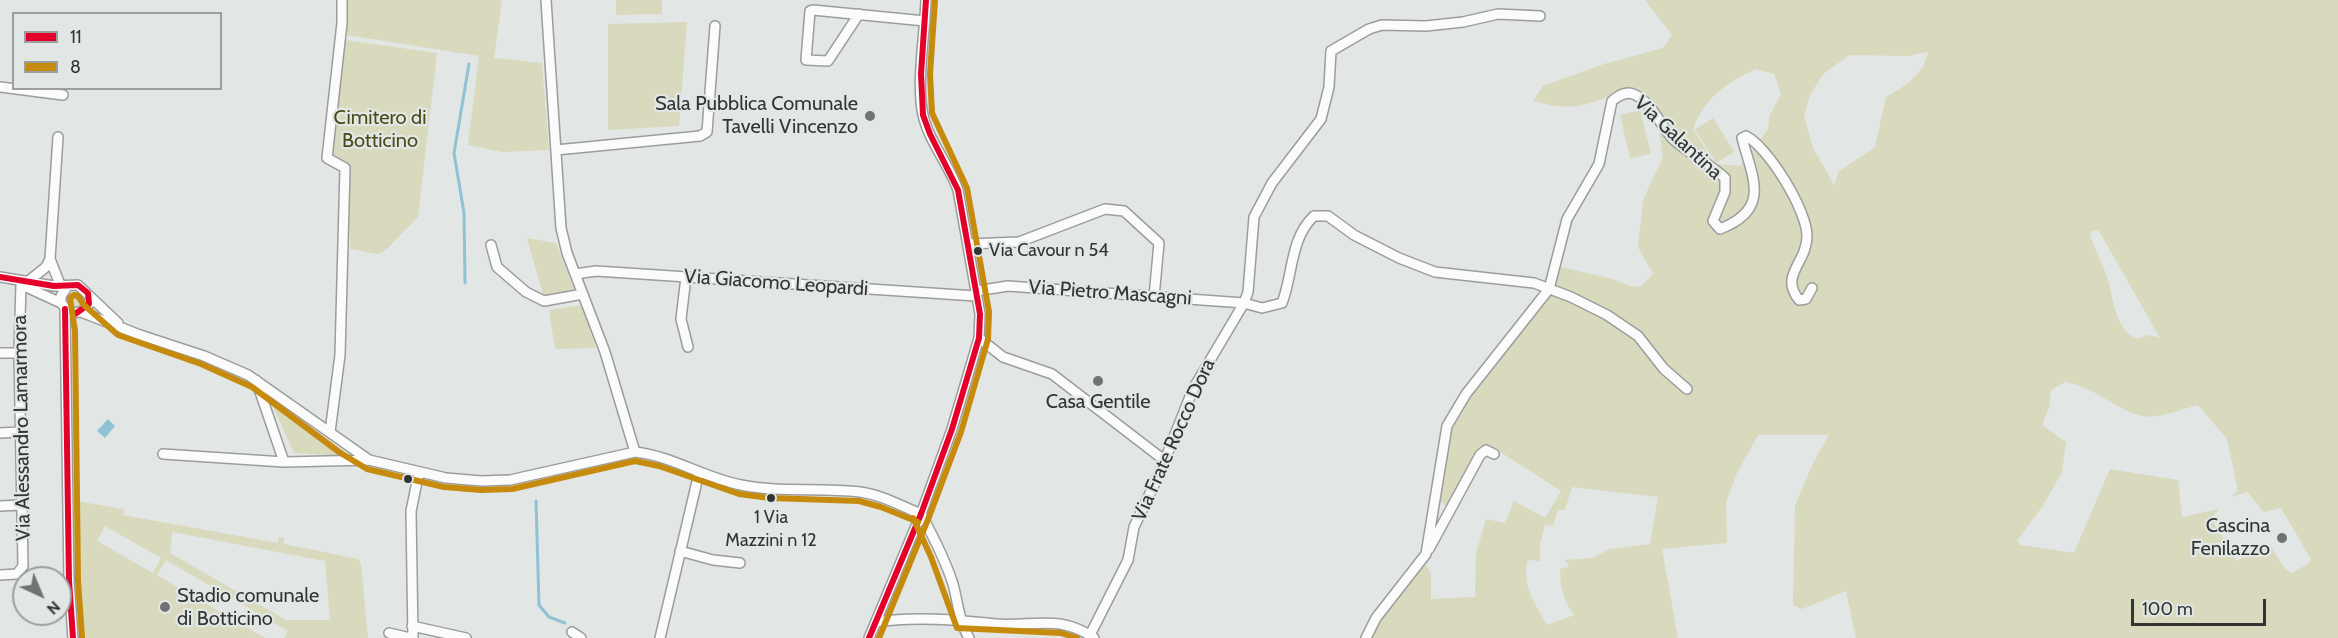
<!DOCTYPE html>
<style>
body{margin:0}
#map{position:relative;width:2338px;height:638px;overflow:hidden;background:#e2e6e4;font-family:Cabin,sans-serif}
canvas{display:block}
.legend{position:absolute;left:12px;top:12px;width:210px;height:78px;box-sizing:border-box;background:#e1e7e4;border:2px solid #9ba09e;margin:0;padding:8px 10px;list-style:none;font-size:18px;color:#323534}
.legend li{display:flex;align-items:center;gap:12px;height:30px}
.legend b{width:30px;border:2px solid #9ba09e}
.north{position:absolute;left:12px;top:566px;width:60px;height:60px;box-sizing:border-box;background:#e1e7e4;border:2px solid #9ba09e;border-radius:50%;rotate:136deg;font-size:16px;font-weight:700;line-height:24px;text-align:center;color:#323534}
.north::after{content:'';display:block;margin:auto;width:21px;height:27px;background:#707372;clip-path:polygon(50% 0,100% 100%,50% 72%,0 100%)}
.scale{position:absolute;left:2131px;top:599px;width:135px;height:27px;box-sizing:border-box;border:3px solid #323534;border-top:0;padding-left:8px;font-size:18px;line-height:21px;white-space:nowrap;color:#323534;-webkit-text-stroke:4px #e1e7e4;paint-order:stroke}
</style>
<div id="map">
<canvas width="2338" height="638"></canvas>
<ul class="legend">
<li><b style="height:8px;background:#e4002b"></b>11</li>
<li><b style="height:8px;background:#c68a0d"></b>8</li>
</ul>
<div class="north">N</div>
<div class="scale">100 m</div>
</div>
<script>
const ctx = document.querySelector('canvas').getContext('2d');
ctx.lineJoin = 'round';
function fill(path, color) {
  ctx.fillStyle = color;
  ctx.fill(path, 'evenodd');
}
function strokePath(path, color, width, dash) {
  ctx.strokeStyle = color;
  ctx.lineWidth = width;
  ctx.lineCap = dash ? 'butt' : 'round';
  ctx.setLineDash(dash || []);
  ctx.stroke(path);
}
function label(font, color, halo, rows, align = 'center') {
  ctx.font = font + ' Cabin,sans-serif';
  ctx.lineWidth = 4.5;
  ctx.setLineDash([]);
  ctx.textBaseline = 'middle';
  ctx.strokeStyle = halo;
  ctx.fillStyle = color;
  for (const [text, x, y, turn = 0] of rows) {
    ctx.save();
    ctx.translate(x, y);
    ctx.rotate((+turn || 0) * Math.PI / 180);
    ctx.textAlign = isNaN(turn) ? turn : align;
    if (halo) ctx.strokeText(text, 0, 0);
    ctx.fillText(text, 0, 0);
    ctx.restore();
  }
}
const green = new Path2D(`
 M347 0H502L494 58 542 63 549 150 502 152 468 145 479 56 347 35Z
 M616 0H662V14L616 15Z
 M1645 0H2338V638H1856L1846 591 1802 609 1793 605 1795 506 1813 463 1829 435H1758L1737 473 1726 502 1727 543 1662 549 1678 638H1371L1380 619 1425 563 1431 574V599L1475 597 1476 554 1486 519 1505 523 1514 501 1545 518 1561 491 1488 444 1480 448 1450 509 1437 499 1452 428 1472 395 1549 295 1556 266 1613 279 1633 287 1641 286 1653 274 1638 247 1643 200 1663 157 1658 124 1629 90C1619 91 1615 94 1607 97 1576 109 1564 109 1533 101L1543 86 1604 64 1663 48 1672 35ZM1928 52C1923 75 1906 86 1886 97L1875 147 1839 171 1834 185 1813 148 1804 116 1810 95 1824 73 1850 55 1908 56ZM1756 69 1774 74 1781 94 1770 115 1768 129 1740 166 1715 164 1693 129C1705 97 1726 83 1756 69ZM2093 231H2099L2160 338 2148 335 2137 339C2113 328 2114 296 2106 274 2101 260 2094 248 2090 234ZM2065 382C2092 386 2113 407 2138 415 2157 421 2180 409 2198 405L2227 439 2238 490 2231 497 2247 492 2264 512 2281 508 2311 559 2308 564 2292 573 2285 569 2269 544 2236 561 2211 518 2219 509 2182 517 2178 480 2110 469 2074 553 2021 545 2017 541 2042 507 2062 472 2066 442 2042 425 2049 407 2051 390ZM1572 487 1658 497 1650 544 1609 549 1593 558 1565 560 1569 567 1560 569C1560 586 1564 602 1574 615L1547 625C1535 603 1521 585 1528 560L1540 561V544L1545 525 1553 526 1558 510H1565Z
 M687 22 679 126 608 130V24Z
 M345 40 437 53 418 217 387 249 378 254 350 249 349 167 329 156Z
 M1640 110 1651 154 1630 158 1620 115Z
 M1713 118 1734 152 1716 163 1695 129Z
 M527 238 556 243 574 290 543 295Z
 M68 299a8 8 0 1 1 16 0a8 8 0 1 1-16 0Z
 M581 305 596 348 555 349 549 310Z
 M271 402 350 456 294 453Z
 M76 501 124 509 123 515 278 543 279 537 284 538V544L358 559 361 564 368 638H284L288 631 166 560 157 575 265 638H83ZM105 526 161 558 153 573 97 541ZM172 532 325 561 330 620H286L170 553Z`);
const water = new Path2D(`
 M108 419 115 426 105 438 97 431Z`);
const stream = new Path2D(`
 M465 283 464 213 454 153 469 64
 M536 501 539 605 549 617 565 623`);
const minor = new Path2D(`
 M546 0 561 228 567 253 605 352 635 452
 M859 14 828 61 806 60 810 11 813 10 925 21
 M0 87 63 95
 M556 150 700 136 707 132 715 26
 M968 244 1019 242 1105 209 1124 211 1159 243 1154 297
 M491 245 497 267 526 292 544 301 583 294
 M50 259 58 137
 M575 274 596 271 976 296
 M0 277 54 286 78 285 118 323
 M686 277 681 319 688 347
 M26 283 46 267 50 259 61 287
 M22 285 61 303
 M67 287 61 296V303L70 313 81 312 89 304 90 299
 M976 291 1008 286 1244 303 1262 308 1282 303C1293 275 1290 238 1314 216H1328L1354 235 1399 258 1435 272 1534 283 1571 297 1607 315 1638 336 1664 369 1687 389
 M65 309 69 581 73 638
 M81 312 140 335 204 356 248 375 369 460 446 478 481 481 510 480 635 452C672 456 704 478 741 485 780 493 821 487 860 492 882 495 901 506 921 514
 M979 338 1003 357 1052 374 1164 460
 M0 353H19
 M256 380 284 462 369 460
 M330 432 340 355 345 168 327 158 342 23V0
 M0 433 20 432
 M163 454 284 462
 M0 506 21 505
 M921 514C933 536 945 559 953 584 958 602 959 622 969 638
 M1429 549 1480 455 1486 450 1494 454
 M680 551 713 560 740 563
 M0 575 17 574 23 566 19 353 21 284
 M876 622C915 616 957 620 996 624 1017 626 1039 621 1060 624 1072 626 1084 631 1094 638
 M412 626 466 638
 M572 632 581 638
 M389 633 410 638
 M1090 635 1128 560 1134 527 1161 470 1193 389 1244 303 1248 292 1254 217 1272 183 1321 119 1329 87 1331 51 1369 29 1382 25 1426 26 1463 22 1498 14 1540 16
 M413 638 411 511 419 472
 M660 638 699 473
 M869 638 921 514 952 429 979 338 980 314 958 190C949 164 929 142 923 115 916 84 925 33 926 0
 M1366 638 1376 618 1426 554 1447 426 1466 394 1549 289 1567 219 1599 164 1612 101C1618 96 1625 91 1633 94 1652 101 1660 126 1673 139 1689 154 1709 163 1725 178V192L1713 221 1720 229C1772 209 1752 177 1742 138L1746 136C1768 147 1807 210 1807 236 1807 263 1779 275 1799 300L1806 299 1812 288`);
const bus1 = new Path2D(`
 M0 277 54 286 78 285 88 293 89 304 75 314
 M65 309 69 581 73 638
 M869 638 921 514 952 429 979 338 980 314 958 190 930 134 923 115 921 74 926 0`);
const bus2 = new Path2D(`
 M913 518 931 557 957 628 1061 633 1077 638
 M82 637 78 581 75 331 70 298 74 295 78 296 84 305 118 335 201 364 252 387 339 452 367 469 444 487 481 490 512 489 635 461 659 466 739 494 770 498 859 501 881 507 918 522
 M879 638 929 517 961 432 988 339 989 312 967 188 932 113 930 74 935 0`);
const markers = [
 [870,116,6,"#707372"],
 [978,251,5,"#323534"],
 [1098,381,6,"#707372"],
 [408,479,5,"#323534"],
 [771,498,5,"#323534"],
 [2282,538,6,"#707372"],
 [165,607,6,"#707372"]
];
const busNames = [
 ["Via Cavour n 54",989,251],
 ["1 Via",771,518,"center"],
 ["Mazzini n 12",771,541,"center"]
];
const poiNames = [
 ["Sala Pubblica Comunale",858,104],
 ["Tavelli Vincenzo",858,127],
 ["Casa Gentile",1098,402,"center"],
 ["Cascina",2270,526],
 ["Fenilazzo",2270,549],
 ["Stadio comunale",177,596,"left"],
 ["di Botticino",177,619,"left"]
];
const parkNames = [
 ["Cimitero di",380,118],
 ["Botticino",380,141]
];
const streetNames = [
 ["Via Galantina",1678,138,43],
 ["Via Giacomo Leopardi",776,283,4],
 ["Via Pietro Mascagni",1110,293,4],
 ["Via Alessandro Lamarmora",22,428,-91],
 ["Via Frate Rocco Dora",1174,440,-66]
];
fill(green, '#d9d9be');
fill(water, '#8fc2d5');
strokePath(stream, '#8fc2d5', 3);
strokePath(minor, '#9b9d9c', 12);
strokePath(minor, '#fbfbfb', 9);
strokePath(bus1, '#e4002b', 6);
strokePath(bus2, '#c68a0d', 6);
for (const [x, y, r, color] of markers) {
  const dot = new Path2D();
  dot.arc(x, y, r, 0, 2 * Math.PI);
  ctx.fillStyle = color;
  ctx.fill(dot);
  strokePath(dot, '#e1e7e4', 2);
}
label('18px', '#323534', '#e1e7e4', busNames, 'left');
label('20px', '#323534', '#e1e7e4', poiNames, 'right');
label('20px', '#4c491a', '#e1e7e4', parkNames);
label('20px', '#323534', '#e1e7e4', streetNames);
</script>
